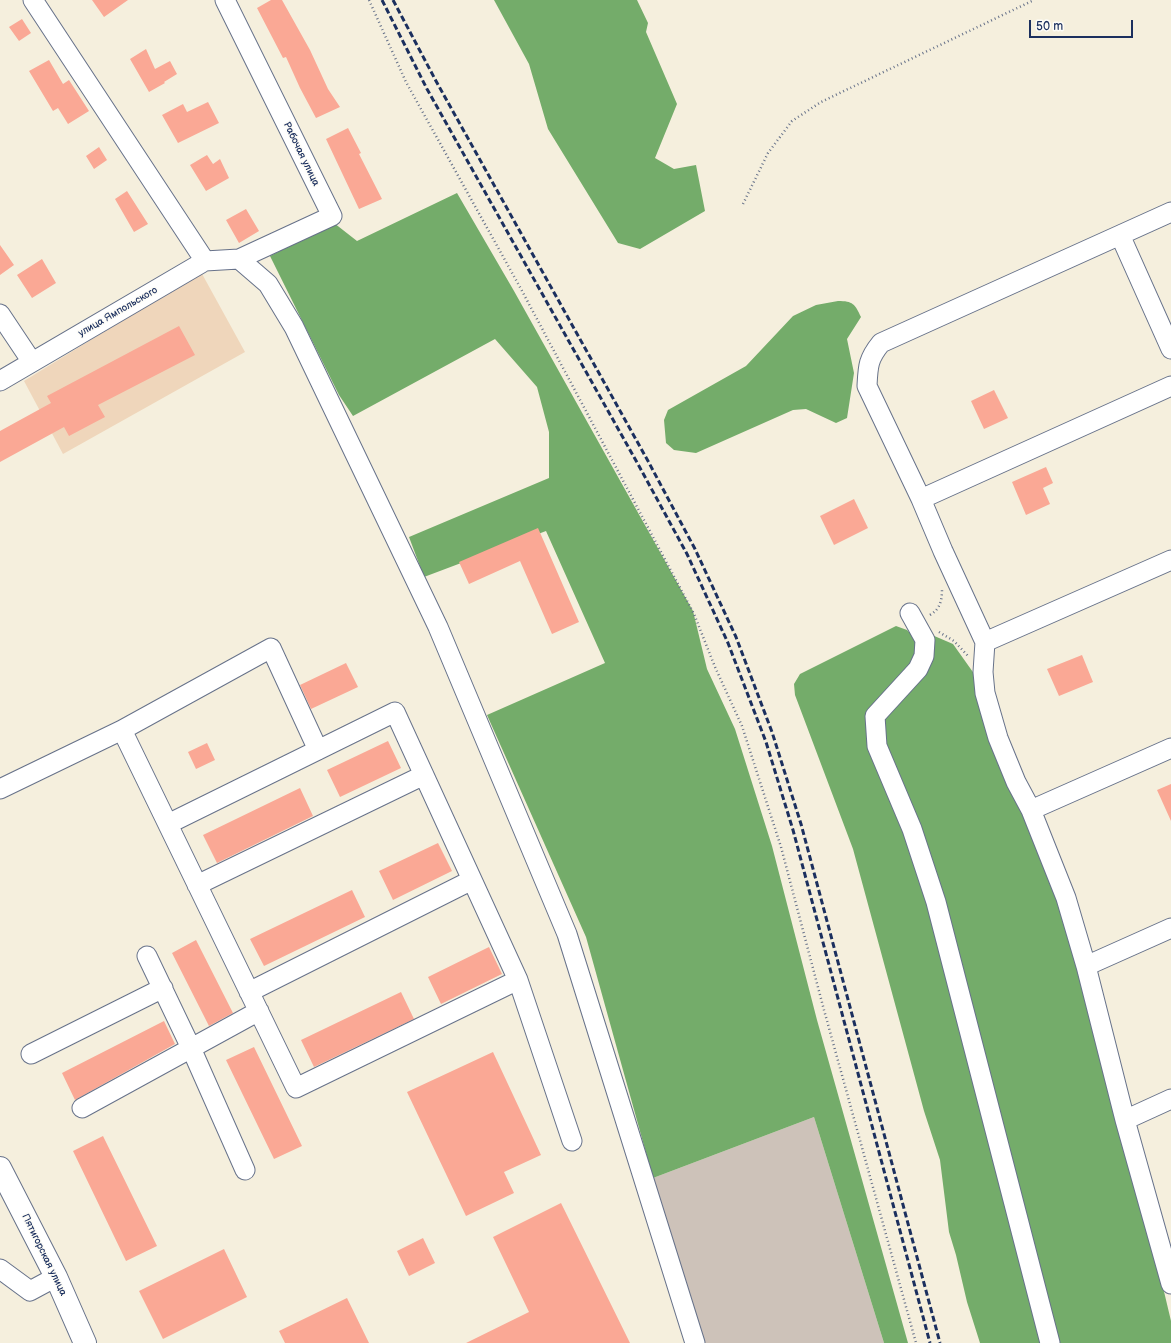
<!DOCTYPE html>
<meta charset="utf-8">
<style>
body{margin:0}
#map{position:relative;width:1171px;height:1343px;overflow:hidden;background:#f5efdd;font-family:"Balsamiq Sans",sans-serif}
canvas{display:block}
.scale{position:absolute;left:1029px;top:20px;width:104px;height:18px;box-sizing:border-box;border:2px solid #1b2f5e;border-top:0;padding-left:5px;font-size:12px;line-height:14px;white-space:nowrap;color:#1b2f5e;-webkit-text-stroke:3px #fdfcf7;paint-order:stroke}
</style>
<div id="map">
<canvas width="1171" height="1343"></canvas>
<div class="scale">50 m</div>
</div>
<script>
const ctx = document.querySelector('canvas').getContext('2d');
ctx.lineJoin = 'round';
function fill(path, color) {
  ctx.fillStyle = color;
  ctx.fill(path, 'evenodd');
}
function strokePath(path, color, width, dash) {
  ctx.strokeStyle = color;
  ctx.lineWidth = width;
  ctx.lineCap = dash ? 'butt' : 'round';
  ctx.setLineDash(dash || []);
  ctx.stroke(path);
}
function label(font, color, halo, rows, align = 'center') {
  ctx.font = font + ' "Balsamiq Sans",sans-serif';
  ctx.lineWidth = 3;
  ctx.setLineDash([]);
  ctx.textBaseline = 'middle';
  ctx.strokeStyle = halo;
  ctx.fillStyle = color;
  for (const [text, x, y, turn = 0] of rows) {
    ctx.save();
    ctx.translate(x, y);
    ctx.rotate((+turn || 0) * Math.PI / 180);
    ctx.textAlign = isNaN(turn) ? turn : align;
    if (halo) ctx.strokeText(text, 0, 0);
    ctx.fillText(text, 0, 0);
    ctx.restore();
  }
}
const built = new Path2D(`
 M201 272 245 352 63 454 24 381Z`);
const industrial = new Path2D(`
 M814 1117 884 1343H703L653 1178Z`);
const forest = new Path2D(`
 M494 0H637L648 23 646 32 677 104 655 158 674 169 696 165 705 211 640 249 618 243 548 129 529 64Z
 M457 193 514 291 693 611 707 669 735 729 772 846 817 1020 908 1343H884L814 1117 653 1178 586 937 487 715 605 663 546 531 424 577 409 537 549 478V432L537 387 495 339 353 416 339 395 270 256 334 223 357 241Z
 M838 301C853 301 855 304 861 317L847 339 854 373 847 418 836 423 806 409 793 410 696 453 674 450 666 443 664 420 668 410 746 366 793 316 816 305Z
 M896 626 907 630 918 641 932 635 953 644 975 675 1060 897 1157 1262 1171 1321V1343H980L967 1302 956 1255 949 1232 940 1160 924 1111 853 849 795 695 794 684 800 674Z`);
const building = new Path2D(`
 M92 0H128L104 17Z
 M271 0H282L310 50 328 89 340 107 316 118 300 88 286 57 283 58 257 8Z
 M22 19 31 33 19 41 9 27Z
 M146 49 155 69 170 61 177 74 164 82 165 83 149 92 130 59Z
 M49 60 63 84 69 80 89 111 68 124 58 108 53 111 29 71Z
 M208 102 219 123 178 143 162 115 183 104 187 112Z
 M348 128 361 153 359 154 382 199 359 209 326 139Z
 M99 147 107 160 94 169 86 156Z
 M207 155 213 164 220 159 229 178 206 191 190 165Z
 M127 191 148 224 134 232 115 199Z
 M246 209 259 231 239 243 226 220Z
 M0 245 14 265 0 275Z
 M42 259 56 283 32 298 17 275Z
 M179 326 195 355 98 405 105 417 69 436 64 427 0 462V431L51 403 47 396Z
 M994 390 1008 418 984 429 971 401Z
 M1046 467 1053 483 1043 488 1050 504 1026 515 1012 482Z
 M854 499 868 528 834 545 820 516Z
 M538 528 579 622 552 634 520 561 469 584 459 562Z
 M1082 655 1093 682 1059 696 1047 669Z
 M346 663 358 687 311 709 300 685Z
 M388 741 401 768 340 797 327 770Z
 M207 743 215 760 196 769 188 752Z
 M1171 784V821L1157 790Z
 M300 788 313 816 217 863 203 835Z
 M438 843 452 871 393 900 379 871Z
 M352 890 365 917 264 966 250 939Z
 M196 940 233 1013 209 1026 172 953Z
 M489 947 502 974 441 1004 428 977Z
 M401 992 414 1019 314 1067 301 1040Z
 M164 1021 175 1044 75 1100 62 1073Z
 M254 1047 302 1146 274 1159 226 1060Z
 M493 1052 541 1155 504 1172 514 1193 466 1216 407 1092Z
 M103 1136 157 1246 126 1261 73 1151Z
 M561 1203 630 1343H466L529 1312 493 1237Z
 M423 1238 435 1263 409 1276 397 1251Z
 M224 1249 247 1297 163 1339 139 1291Z
 M347 1298 369 1343H285L279 1331Z`);
const path = new Path2D(`
 M369 0 406 82 521 289 694 614 715 667 742 726 781 847 824 1010 916 1343
 M743 204 768 153 792 121 821 102 1034 0
 M930 615C940 609 942 601 942 589
 M939 632 954 641 969 657`);
const minor = new Path2D(`
 M33 0 205 261
 M225 0 332 216 239 259
 M1171 212 881 343C868 359 868 366 867 386L921 499 943 551 985 642 983 672 985 693 998 738 1016 782 1031 810 1066 898 1086 966 1125 1120 1171 1284
 M1120 235 1171 349
 M0 314 32 362
 M0 381 205 261 239 259 268 284 294 327 438 627 567 934 695 1343
 M921 499 1171 386
 M910 613 925 640 924 656 918 669 875 716 877 746 912 829 936 902 1050 1343
 M985 642 1171 560
 M122 730 271 648 318 750
 M0 789 122 730 296 1088 518 980 395 712 168 824
 M1031 810 1171 748
 M197 885 424 775
 M147 956 191 1048 245 1170
 M1086 966 1171 928
 M518 980 572 1141
 M249 992 472 880
 M31 1054 163 988
 M82 1108 259 1011
 M1125 1120 1171 1099
 M0 1269 30 1291 56 1277`);
const major = new Path2D(`
 M0 1168 56 1277 85 1343`);
const rail = new Path2D(`
 M382 0 427 89 639 466 687 554 728 643 766 742 793 830 930 1343
 M393 0 436 81 648 461 695 549 736 637 772 732 801 824 940 1343`);
const streetNames = [
 ["Рабочая улица",301,154,64],
 ["улица Ямпольского",118,312,-30],
 ["Пятигорская улица",44,1255,64]
];
fill(built, '#efd6bb');
fill(industrial, '#cdc2b9');
fill(forest, '#74ac6a');
fill(building, '#faa895');
strokePath(minor, '#67728a', 21);
strokePath(major, '#67728a', 24);
strokePath(path, '#67728a', 2.5, [1, 3]);
strokePath(minor, '#fff', 19);
strokePath(major, '#fff', 22);
strokePath(rail, '#1b2f5e', 3, [6, 3]);
label('10px', '#1b2f5e', '#fdfcf7', streetNames);
</script>
